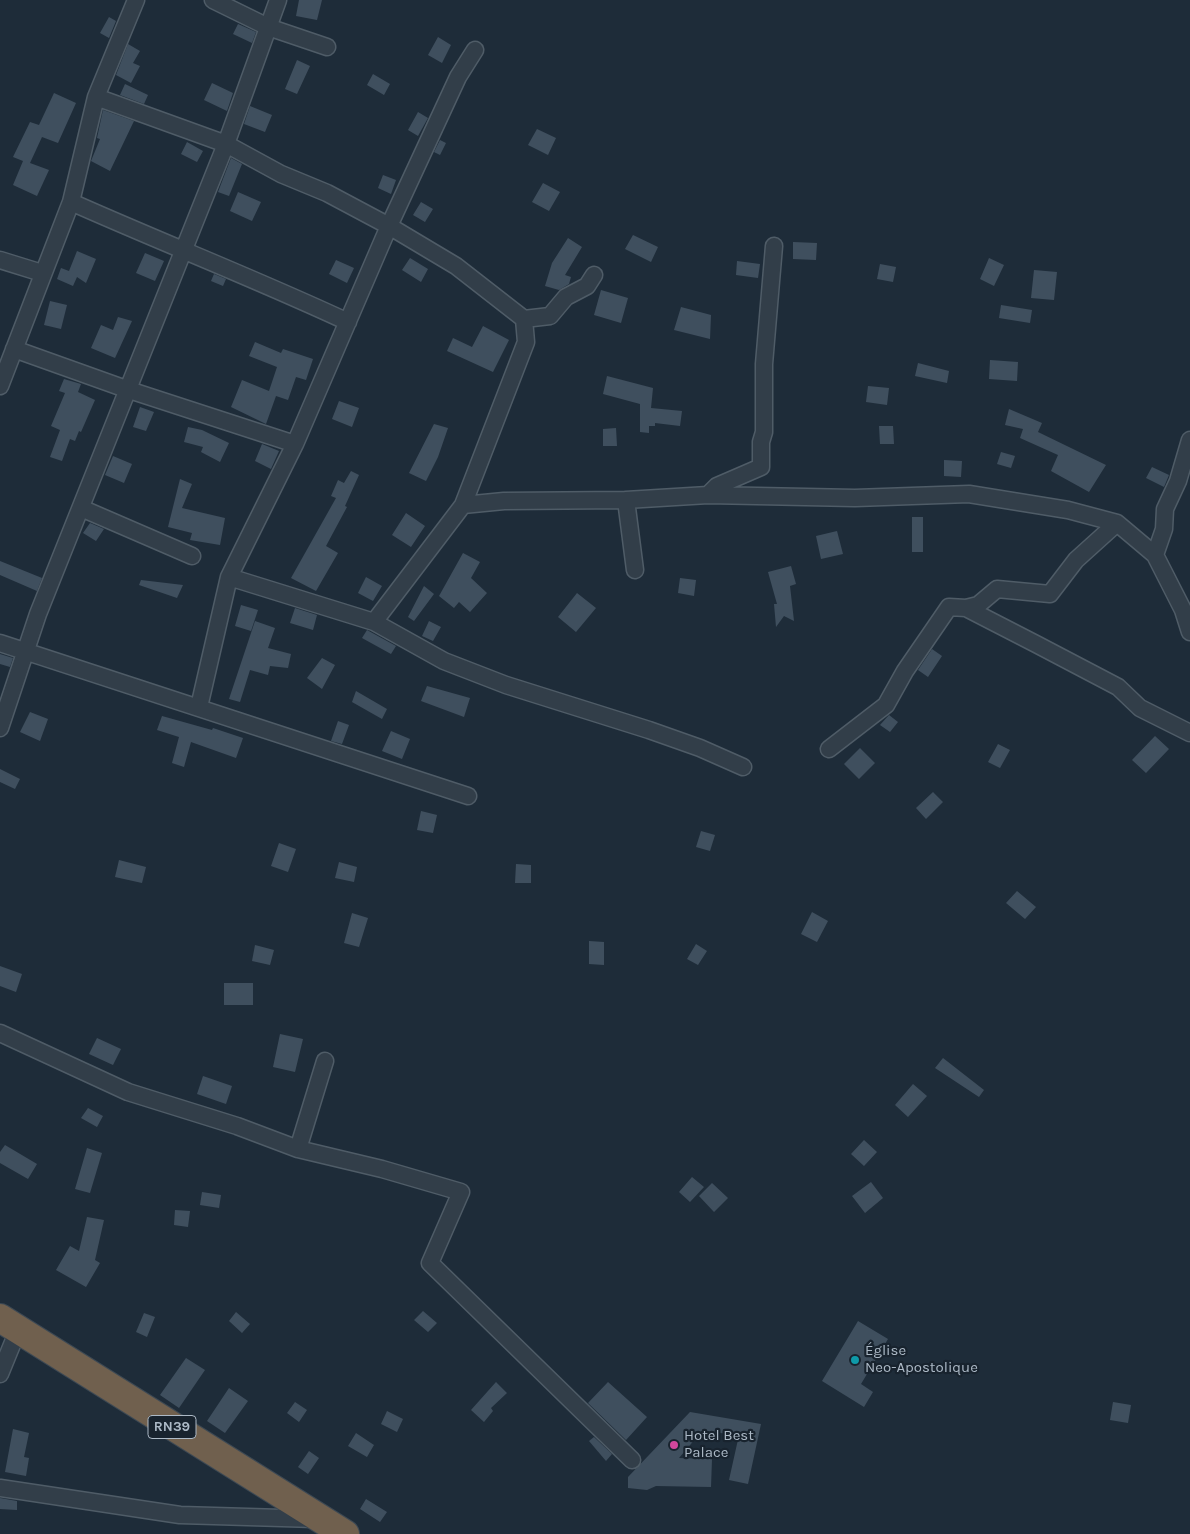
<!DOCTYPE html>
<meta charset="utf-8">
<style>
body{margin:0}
canvas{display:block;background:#1e2c39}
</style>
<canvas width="1190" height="1534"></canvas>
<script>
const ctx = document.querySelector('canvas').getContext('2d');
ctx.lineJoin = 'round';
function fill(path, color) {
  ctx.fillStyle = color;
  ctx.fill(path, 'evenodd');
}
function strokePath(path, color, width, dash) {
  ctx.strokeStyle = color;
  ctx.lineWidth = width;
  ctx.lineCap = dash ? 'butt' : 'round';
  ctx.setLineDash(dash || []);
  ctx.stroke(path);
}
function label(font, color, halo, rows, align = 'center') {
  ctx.font = font + ' Karla,sans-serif';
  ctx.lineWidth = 4.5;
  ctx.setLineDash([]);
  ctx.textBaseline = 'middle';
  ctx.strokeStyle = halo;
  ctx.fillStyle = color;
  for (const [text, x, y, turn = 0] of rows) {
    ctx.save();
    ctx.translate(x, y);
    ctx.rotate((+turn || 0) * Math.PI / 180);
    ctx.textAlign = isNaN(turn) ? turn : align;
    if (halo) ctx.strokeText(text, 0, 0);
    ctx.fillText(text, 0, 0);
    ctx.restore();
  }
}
const building = new Path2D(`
 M299 0H322L317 20 296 16Z
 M109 17 116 21 109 38 100 33Z
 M238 24 256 32 252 43 233 34Z
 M438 37 451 45 442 63 428 55Z
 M128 44 140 51 133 63 140 66 131 83 116 75Z
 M297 60 310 66 297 94 285 89Z
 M373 74 390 84 384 95 367 85Z
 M212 83 233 93 227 111 204 100Z
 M125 84 148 95 144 104 120 95Z
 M54 93 76 103 58 143 42 137 30 163 49 170 37 196 13 185 23 161 13 157 30 122 39 125Z
 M250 106 272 115 265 132 244 124Z
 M103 110 134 121 110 171 91 161 100 139 97 138Z
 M418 112 428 118 418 136 408 130Z
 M537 129 556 138 548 155 528 145Z
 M440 140 446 143 440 155 434 152Z
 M187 142 203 151 197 162 181 154Z
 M231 158 242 164 229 196 218 192Z
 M383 175 396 180 391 194 378 188Z
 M543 183 560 192 549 211 532 202Z
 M238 192 261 202 252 221 230 211Z
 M421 202 433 209 425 222 413 215Z
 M633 235 658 247 651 262 625 249Z
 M568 238 582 247 565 275 571 277 569 284 559 290 545 286 552 263Z
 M793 242 817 243 816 260 793 259Z
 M77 251 96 259 86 283 77 277 73 286 57 279 61 268 69 271Z
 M145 253 164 261 155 281 136 273Z
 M410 258 428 269 421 282 402 270Z
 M989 258 1004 265 994 286 980 279Z
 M336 260 354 268 347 283 329 274Z
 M737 261 760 264 758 278 736 275Z
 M880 264 896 267 893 282 877 279Z
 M1034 270 1057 272 1054 300 1031 298Z
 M214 274 226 279 223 286 211 281Z
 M601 290 628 298 621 323 594 315Z
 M50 301 67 305 61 329 44 325Z
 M1001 305 1032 310 1030 323 999 318Z
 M681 307 711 315 710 339 674 330Z
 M118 317 132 321 115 358 91 348 101 325 113 330Z
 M483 326 509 340 493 372 447 351 453 338 472 347Z
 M255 342 281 353 283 349 313 359 306 380 296 377 288 400 276 396 266 424 231 407 242 380 269 391 277 367 249 356Z
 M990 360 1018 362 1017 381 989 379Z
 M918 363 949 371 947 383 915 376Z
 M607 376 653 388 651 408 682 411 680 426 655 423V426H649V433L640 432V404L603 394Z
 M64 379 81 384 78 392 95 400 81 432 79 431 75 441 70 439 62 461 50 457 60 430 51 426 65 393 59 391Z
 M868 386 889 388 887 405 866 402Z
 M339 401 359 408 352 427 332 419Z
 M140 407 154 412 146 431 133 427Z
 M1009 409 1042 423 1038 432 1106 465 1089 492 1051 471 1058 455 1020 438 1023 429 1005 425Z
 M434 424 448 428 438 457 426 481 409 473Z
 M879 426H893L894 444H880Z
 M188 427 202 430 229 443 220 462 201 452 203 447 184 442Z
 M616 428 617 446H603V429Z
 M262 444 279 451 271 469 255 461Z
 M1001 452 1015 456 1011 468 997 464Z
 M113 456 132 464 124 483 105 475Z
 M944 460 962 461 961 477 944 476Z
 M1152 467 1169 475 1164 487 1146 478Z
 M351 471 359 475 345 506 347 507 326 546 338 553 316 591 291 578 336 498 331 496 338 480 344 483Z
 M180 479 192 484 182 508 225 518 220 545 190 540 192 533 168 527Z
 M406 513 425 526 411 547 392 535Z
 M912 517H923V552H912Z
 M90 523 104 529 96 541 83 533Z
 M837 531 843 554 821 559 816 536Z
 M463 553 480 562 471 578 487 593 470 612 459 602 454 608 439 596Z
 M0 561 42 578 37 591 0 575Z
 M791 566 796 584 790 586 794 621 784 616 776 627 774 604H777L768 572Z
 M366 577 382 586 373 601 358 593Z
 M680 578 696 580 694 596 678 593Z
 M141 580 183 585 177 598 139 585Z
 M424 586 434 594 414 621 408 617Z
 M577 593 596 608 576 632 558 617Z
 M241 605 258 610 251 631 235 626Z
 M295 608 317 615 313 630 290 623Z
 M255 621 275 628 268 648 291 654 288 668 270 666 268 675 250 670 240 702 229 699Z
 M429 621 441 627 433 641 422 636Z
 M367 630 396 646 391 654 362 638Z
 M932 649 942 656 928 677 918 670Z
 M0 654 13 658 10 667 0 664Z
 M322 658 335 665 322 689 307 678Z
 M427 686 470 698 464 717 421 701Z
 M356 691 387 709 382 719 352 702Z
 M30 712 48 719 40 741 20 732Z
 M889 715 898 722 890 732 880 725Z
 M162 716 212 730 213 728 243 738 236 758 191 742 184 767 172 763 179 737 157 730Z
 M338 721 349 725 342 744 331 741Z
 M391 731 410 739 402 759 382 751Z
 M1155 736 1169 749 1146 773 1132 760Z
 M998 744 1010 750 1000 768 988 762Z
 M860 748 875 763 859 779 844 764Z
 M0 769 20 779 15 789 0 782Z
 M933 792 943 802 926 819 916 808Z
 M421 811 437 815 433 833 417 830Z
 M701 831 715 835 710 851 696 847Z
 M279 843 296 849 288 872 271 866Z
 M119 860 146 867 142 883 115 877Z
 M339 862 357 867 354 882 335 878Z
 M516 864 531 865V883H515Z
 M1017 891 1036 907 1025 919 1006 903Z
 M812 912 828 921 817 942 801 934Z
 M352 913 368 918 359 947 344 943Z
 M589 941 604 942V965L589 964Z
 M696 944 707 951 698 965 687 959Z
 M255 945 274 950 270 965 252 961Z
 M0 966 22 974 16 992 0 986Z
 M224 983H253V1005H224Z
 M280 1034 303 1039 295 1072 273 1067Z
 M97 1038 121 1049 113 1065 89 1054Z
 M943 1058 984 1090 979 1097 935 1068Z
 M203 1076 232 1086 226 1104 197 1094Z
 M913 1084 927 1096 908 1117 895 1105Z
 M88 1108 103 1116 97 1127 81 1118Z
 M864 1140 877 1152 864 1166 851 1154Z
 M5 1145 37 1164 28 1179 0 1163V1152Z
 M87 1148 102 1153 90 1193 75 1189Z
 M692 1177 704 1187 690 1202 679 1192Z
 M871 1182 883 1198 865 1213 852 1196Z
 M712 1183 728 1198 714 1212 699 1196Z
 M202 1192 221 1195 219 1208 200 1205Z
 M175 1210 190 1211 188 1227 174 1225Z
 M87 1217 104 1220 95 1260 100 1263 86 1287 56 1270 70 1246 79 1251Z
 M423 1311 437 1323 428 1332 414 1320Z
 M236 1312 250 1324 242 1333 229 1321Z
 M144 1313 155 1317 147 1337 136 1332Z
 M858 1321 888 1339 861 1384 873 1392 864 1407 822 1381Z
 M186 1358 205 1370 179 1408 160 1395Z
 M496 1382 507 1393 491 1408 493 1411 484 1422 471 1410Z
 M608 1382 647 1417 626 1440 588 1403Z
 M229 1388 248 1401 225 1433 207 1421Z
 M295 1402 307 1410 299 1422 287 1413Z
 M1113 1402 1131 1405 1128 1423 1110 1420Z
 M387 1411 403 1419 397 1432 381 1424Z
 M690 1412 761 1424 748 1484 729 1480 739 1435 702 1431 679 1458 712 1459 711 1487 656 1486 647 1490 628 1488V1477Z
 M13 1429 29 1433 24 1457 29 1458 26 1476 5 1472Z
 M356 1433 374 1445 367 1457 348 1446Z
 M594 1437 612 1454 606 1461 589 1441Z
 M309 1451 319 1458 308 1474 298 1467Z
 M0 1498 17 1501V1510L0 1509Z
 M366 1499 387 1512 380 1522 360 1509Z`);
const street = new Path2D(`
 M213 0 268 27 327 47
 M96 97 226 144 281 174 327 193 389 226 456 266 524 319
 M71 202C163 243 256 279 348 322
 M0 260 42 273
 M14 349 126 389 295 444
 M0 386 71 202 96 97 136 0
 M708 495 717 486 761 467V442L764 432V364L774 246
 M626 500 635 570
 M463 505 526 342 524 319 550 316 566 297 587 286 594 275
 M81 508 192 556
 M1155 555 1164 529 1165 509 1178 481 1190 440
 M229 577 374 622 444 661 506 685 649 730 700 748 743 767
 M966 608 978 605 997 589 1050 594 1076 560 1117 523
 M374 622 463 505 504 501 626 500 708 495 855 498 969 494 1068 510 1117 523 1155 555 1183 610 1190 632
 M0 643 468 796
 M199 707 229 577 295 444 389 226 458 77 475 50
 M0 728 38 614 226 144 278 0
 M829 749 886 705 905 671 949 607 966 608 1036 644 1118 687 1140 708 1190 733
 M0 1033 128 1092 237 1126 298 1149 382 1169 461 1192 430 1263 632 1460
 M298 1149 325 1061
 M0 1374 18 1330
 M0 1488 180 1515 316 1519`);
const highway = new Path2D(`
 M0 1318 345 1534`);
const markers = [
 [855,1360,5,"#0f9aa8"],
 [674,1445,5,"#d1479c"]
];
const shields = [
 [172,1427,48]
];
const shieldNames = [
 ["RN39",172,1427]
];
const poiNames = [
 ["Église",865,1351],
 ["Neo-Apostolique",865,1368],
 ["Hotel Best",684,1436],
 ["Palace",684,1453]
];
fill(building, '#3f4f5e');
strokePath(street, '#4f5c67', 19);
strokePath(highway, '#3d4954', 30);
strokePath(street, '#323e49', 16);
strokePath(highway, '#70604e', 28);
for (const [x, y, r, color] of markers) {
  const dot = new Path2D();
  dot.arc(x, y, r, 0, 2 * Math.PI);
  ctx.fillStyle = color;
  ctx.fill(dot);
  strokePath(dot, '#18232e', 2);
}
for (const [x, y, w] of shields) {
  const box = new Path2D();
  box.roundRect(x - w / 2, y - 11.5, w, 23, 4);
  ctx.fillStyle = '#18232e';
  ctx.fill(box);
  strokePath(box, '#acb9c6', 1);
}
label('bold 14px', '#acb9c6', null, shieldNames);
label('15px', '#acb9c6', '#18232e', poiNames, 'left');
</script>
